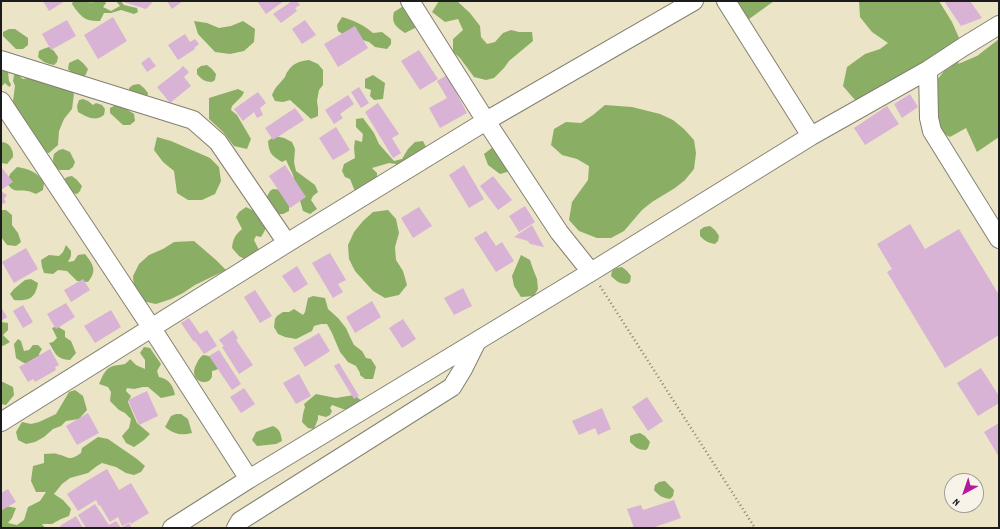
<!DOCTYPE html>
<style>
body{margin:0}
#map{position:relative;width:1000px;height:529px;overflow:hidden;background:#ebe4c6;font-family:Dekko,sans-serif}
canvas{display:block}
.frame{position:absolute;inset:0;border:2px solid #1c1c1c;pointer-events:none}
.north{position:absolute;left:944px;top:473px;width:40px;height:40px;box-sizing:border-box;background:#f7f3e8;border:1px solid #9f9d96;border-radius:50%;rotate:220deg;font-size:11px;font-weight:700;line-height:16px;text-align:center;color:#1c1c1c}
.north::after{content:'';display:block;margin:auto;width:14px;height:18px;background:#b5179e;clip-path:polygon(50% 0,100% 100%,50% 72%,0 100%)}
</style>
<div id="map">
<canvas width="1000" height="529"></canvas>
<div class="frame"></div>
<div class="north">N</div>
</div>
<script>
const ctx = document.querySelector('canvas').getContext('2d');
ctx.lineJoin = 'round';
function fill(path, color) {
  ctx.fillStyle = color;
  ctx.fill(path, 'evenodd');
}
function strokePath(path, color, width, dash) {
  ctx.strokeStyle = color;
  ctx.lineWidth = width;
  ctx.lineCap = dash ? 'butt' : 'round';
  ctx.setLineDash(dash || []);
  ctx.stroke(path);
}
const forest = new Path2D(`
 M73 1C80 1 88 3 95 2L96 1H105L106 3 103 7 111 11 120 6 116 1H121L124 5 137 8 138 12 134 14 121 10 111 13H104L100 21C85 22 80 16 72 4Z
 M439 1H457L470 13 480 26 481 37 487 44 495 42 503 33 511 30 519 32H532L533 41 509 61 504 68 494 78 486 80 474 77 460 58 453 52V39L463 30 458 19 445 22 432 12Z
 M734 1H774L745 22Z
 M859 1H939L952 22 963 47 958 64 977 56 999 39V137L977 152 966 128 950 137 930 127 932 86 945 70 952 67 855 100 843 86 847 67 865 54 880 49 888 43 872 32 860 17Z
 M405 5 419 26 405 33C396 27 391 23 394 12Z
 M342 17C353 20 364 25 373 33L382 32 391 39V44L387 49 375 47 369 42 360 39 347 37 338 31 337 25Z
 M194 21 207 23 219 28 231 26 243 21 255 29 254 42 244 51 230 54 215 52 198 34Z
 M9 29H15L28 38V45L23 49H16L3 36V32Z
 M49 47 54 51 58 57 57 62 54 65C47 64 43 62 38 57L39 51 43 49Z
 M78 59 83 63 88 69 86 74 84 77 73 74 68 69 69 63 73 61Z
 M309 60 318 64 323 70V85L319 90 317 101 318 108V116L311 119 290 100 283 102 275 101 272 95C276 85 280 84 285 77 286 75 286 73 288 71 293 63 300 61 309 60Z
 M1 65 8 72 9 81 11 84 10 87 8 86 5 83 2 86 1 85Z
 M207 65 212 69 216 74 215 80 212 82C205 82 201 79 197 74V69L201 66Z
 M14 75H18L23 79 45 75 61 82 74 94 72 109 64 119 59 131 58 145 49 153 35 150 17 114 13 101 15 86 13 81Z
 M373 75 385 83 383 99 374 100 370 96 371 90 365 88V79Z
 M139 84 144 88 148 93 147 99 129 93V88L133 85Z
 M238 89 244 92 242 96 232 106 231 110 237 115 251 139 247 149 234 146 223 132 209 119V98Z
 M83 99 88 101 93 105 96 103 102 105 105 109 104 115C95 122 87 117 78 112L77 106 79 100Z
 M116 105 122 106 134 114 135 121 130 125H123L110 113V108Z
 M605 105 632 107 660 114 673 120 684 129 694 140 696 153 694 169 685 180 675 188 652 202 642 210 624 231 611 238H597L579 231 569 220 572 202 588 180 589 166 577 159 562 155 551 145 554 129 566 122 581 123 593 115Z
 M363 118 374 133 379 144 394 161 402 159 408 149 415 142 423 141 427 149 395 171 396 164 389 163 372 168 377 173V178L356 194 350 179 345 177 342 171 344 164 355 158 354 148 355 140 362 142 363 134 356 127V119Z
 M275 136 284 138 292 142 295 149 294 162 296 171 315 185 318 192 313 196 311 200 317 209 310 214 303 211 301 204 293 175 286 160 282 162C271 155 269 153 268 141Z
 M157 137 171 141 210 158 219 167 221 181 215 194 202 200H188L177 193 174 171 163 162 154 150Z
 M3 142C9 143 14 150 13 157L7 164 1 163V143Z
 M493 147 508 165 507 172 500 174 488 165 484 154Z
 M63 149 70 152 75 162 73 167 69 170H59C53 165 52 161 54 154L59 150Z
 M17 167C29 169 38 172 44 183L43 190 36 194C33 193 30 191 27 191 17 189 14 194 7 183L10 174Z
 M72 176 77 180 82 186 80 191 77 194 72 193 63 180 67 177Z
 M273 189 283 190 289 201V211L283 214H277L264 202 270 191Z
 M246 207 256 212 267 226 264 232 261 237 256 236 254 240 259 250 248 261 239 256 232 248C233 239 235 235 242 229L236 217 239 212Z
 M1 210H6L12 215V225L18 233 21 242 16 246 7 245 1 237Z
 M388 210 396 219 399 233 395 247 396 260 403 271 407 285 399 295 385 298 373 291 355 271 349 259 348 245 354 232 363 221 373 212Z
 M710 226 715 230 719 236 718 241 715 244C708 243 705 241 700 236V230L704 227Z
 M194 241 216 260 226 270 195 285 183 293 171 299 156 304 142 301 134 290 133 276 139 264 149 255 163 249 174 242Z
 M66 245 71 251V256L68 262 74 261 78 255 85 254C94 265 97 271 88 282L77 281 67 271 58 270 53 274 44 273 42 267 41 260 49 255 59 256 63 252Z
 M521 255 530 260 533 269 537 279 538 289 534 296 521 297 514 286 512 276Z
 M622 267 627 271 631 276 630 282 627 284C620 284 616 281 611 276L612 271 616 268Z
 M31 279 38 283C35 299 29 301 14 300L10 294 14 289 25 280Z
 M313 296 325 298 328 309 338 318 346 328 351 339 354 345 362 351 366 358 371 359 376 367 373 379H365L360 375V373L356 366 348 362 340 352 332 333 327 324H321L314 326 312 331 296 339 285 337 278 334 274 327 275 319 277 316 283 312H289L294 309 303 315 305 312 308 298Z
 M1 322 8 323V330L3 335 10 342 3 346 1 345Z
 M57 326 65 331V337L71 341 76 353 70 360C56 359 56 354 49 343L53 342 57 338 52 328Z
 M18 339 21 341 24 351 29 350 33 345H38L42 349 39 354 40 360 29 365 22 362 16 358 14 344Z
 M144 347 150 348 161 364 157 371 159 377C169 379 173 385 175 395L161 398 148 387H143L134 389 127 388 126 391 131 396 128 402 137 423 150 434 144 440 134 447 126 443 122 436 129 428 131 419 125 413 119 410 110 401 111 392 108 387 99 384C101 380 102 376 105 372 110 364 118 366 125 364 126 363 130 360 130 359L136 365 145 369V360L140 353Z
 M203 355C213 356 215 360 219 368L216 370 212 371C212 372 212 376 212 377 207 388 188 380 196 365 198 361 199 358 203 355Z
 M1 382H3L13 387 14 395 6 405 1 404Z
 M75 390 83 396 87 410 79 419 66 421 61 426 53 429 44 437 35 442 26 444 18 440 16 432 22 422 31 424 39 422 56 414 69 392Z
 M316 394 336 398 354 395 362 401 352 410 343 409 332 405 330 408 332 411 330 415 326 417 318 415V419L314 429 308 428 302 422 303 414 305 407 304 404Z
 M176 414H181L188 419 192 433C181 436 174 434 165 427L171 416Z
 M273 426C280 429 281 434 282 441L276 444 257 446 252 440 256 432Z
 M640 433 645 436 650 442 648 448 646 450C638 450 635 447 630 442V436L635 434Z
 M98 437 108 439 137 459 145 466 141 472 134 475 126 473 116 467 102 463 97 466 88 473 70 478 62 484 54 494 63 500 71 509 69 516 61 519 52 524H42L45 528H1V505L16 508 12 518 8 523 17 525 24 520 28 507 40 501 46 492H36L31 481 33 466 44 463V454C48 454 53 453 57 454 70 457 68 462 81 453L82 448Z
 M665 481 674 490 673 496 670 499C663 498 659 496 654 490L655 485 659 482Z`);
const building = new Path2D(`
 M43 1H65L49 11Z
 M120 1H151L152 3 146 9Z
 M167 1H183L172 9Z
 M257 1H284L266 14Z
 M292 1H297L300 5 295 8 297 11 281 23 273 14Z
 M944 1H970L982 18 961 26Z
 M113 17 127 41 98 59 84 35Z
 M67 20 76 36 51 50 42 34Z
 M305 20 316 35 302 44 292 29Z
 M355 26 368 48 338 67 324 44Z
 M185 34 190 42 195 39 199 44 194 48 195 49 178 60 168 45Z
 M419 50 438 79 420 90 401 61Z
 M149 57 156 66 147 72 141 63Z
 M183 66 189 72 184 77 191 86 170 103 157 87 179 70Z
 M447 75 467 113 440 128 429 108 447 98 437 81Z
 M359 87 369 103 361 108 351 92Z
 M258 92 266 103 260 108 263 115 257 118 254 112 243 121 234 109Z
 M910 94 918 107 902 118 894 104Z
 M348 95 354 104 340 114 343 118 334 124 325 110Z
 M378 103 399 134 392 138 401 153 393 158 365 112Z
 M887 106 899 124 865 145 854 128Z
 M295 108 304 120 273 140 265 128Z
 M336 127 350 150 333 160 319 138Z
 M285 165 306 197 290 208 269 176Z
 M464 165 484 199 469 208 449 175Z
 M2 168 13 182 1 190V169Z
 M493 176 512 200 498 210 480 186Z
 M1 191 7 195 4 199 6 202 1 205Z
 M525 206 535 222 519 232 509 216Z
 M419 207 432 226 413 238 401 218Z
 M910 224 925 249 959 229 999 295V335L945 368 887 272 892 269 877 244Z
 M532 225 544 247 530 244 528 241 514 237Z
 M486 231 496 246 502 242 514 261 496 272 474 238Z
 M26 248 38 269 14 283 2 262Z
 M330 253 346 280 338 284 343 292 333 298 312 263Z
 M297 266 308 284 294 293 282 276Z
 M83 279 90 290 71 302 64 290Z
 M463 288 472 306 454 315 444 298Z
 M255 290 272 316 260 323 244 297Z
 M372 301 381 317 355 333 346 317Z
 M66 303 75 317 56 329 47 314Z
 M23 305 33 322 23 328 13 311Z
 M1 307 7 317 1 321Z
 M111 310 121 327 95 343 84 326Z
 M189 318 200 334 207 330 217 346 204 354 195 341 194 342 181 323Z
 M403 319 416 339 402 348 389 328Z
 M233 330 238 338 236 340 253 365 239 374 222 347 224 346 219 340Z
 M319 333 330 351 305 367 293 348Z
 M50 349 59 365 55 367 56 370 35 382 33 379 28 382 19 367Z
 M219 350 241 384 232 390 209 356Z
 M339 363 359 396 354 399 334 366Z
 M981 368 999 396V403L978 416 957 383Z
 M299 374 311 396 296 404 283 383Z
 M244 388 255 404 241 413 230 397Z
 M147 391 158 416 139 425 128 400Z
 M647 397 663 421 648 431 632 407Z
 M602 408 611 429 598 435 595 428 579 435 572 421Z
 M88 413 99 433 77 445 66 426Z
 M999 423V457L984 432Z
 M107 469 119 490 131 483 149 513 131 524 130 522 122 526 118 517 110 522 100 505 99 506 96 500 78 511 67 494 85 482Z
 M8 489 16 502 2 510 1 508V493Z
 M674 500 681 518 652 528H634L627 509 641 505 643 510Z
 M95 504 109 525 116 521 121 528H86L78 515Z
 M76 516 83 528H61L60 526Z
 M129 523 132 528H121Z`);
const path = new Path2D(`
 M600 286 755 528`);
const minor = new Path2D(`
 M410 1 486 121 559 232 591 272
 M726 1 811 136
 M1 60 193 120 218 142 287 243
 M928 70 929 118 932 131 999 239
 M1 101 151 327 249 479
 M1 422 287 243 486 121 694 1
 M172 528 249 479 591 272 811 136 928 70 963 47 999 25
 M236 528 240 521 452 387 463 369 477 341`);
fill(forest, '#8aaf64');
fill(building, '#d8b3d5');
strokePath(minor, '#848071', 20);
strokePath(path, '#848071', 2.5, [1, 3]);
strokePath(minor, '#fff', 18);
</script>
